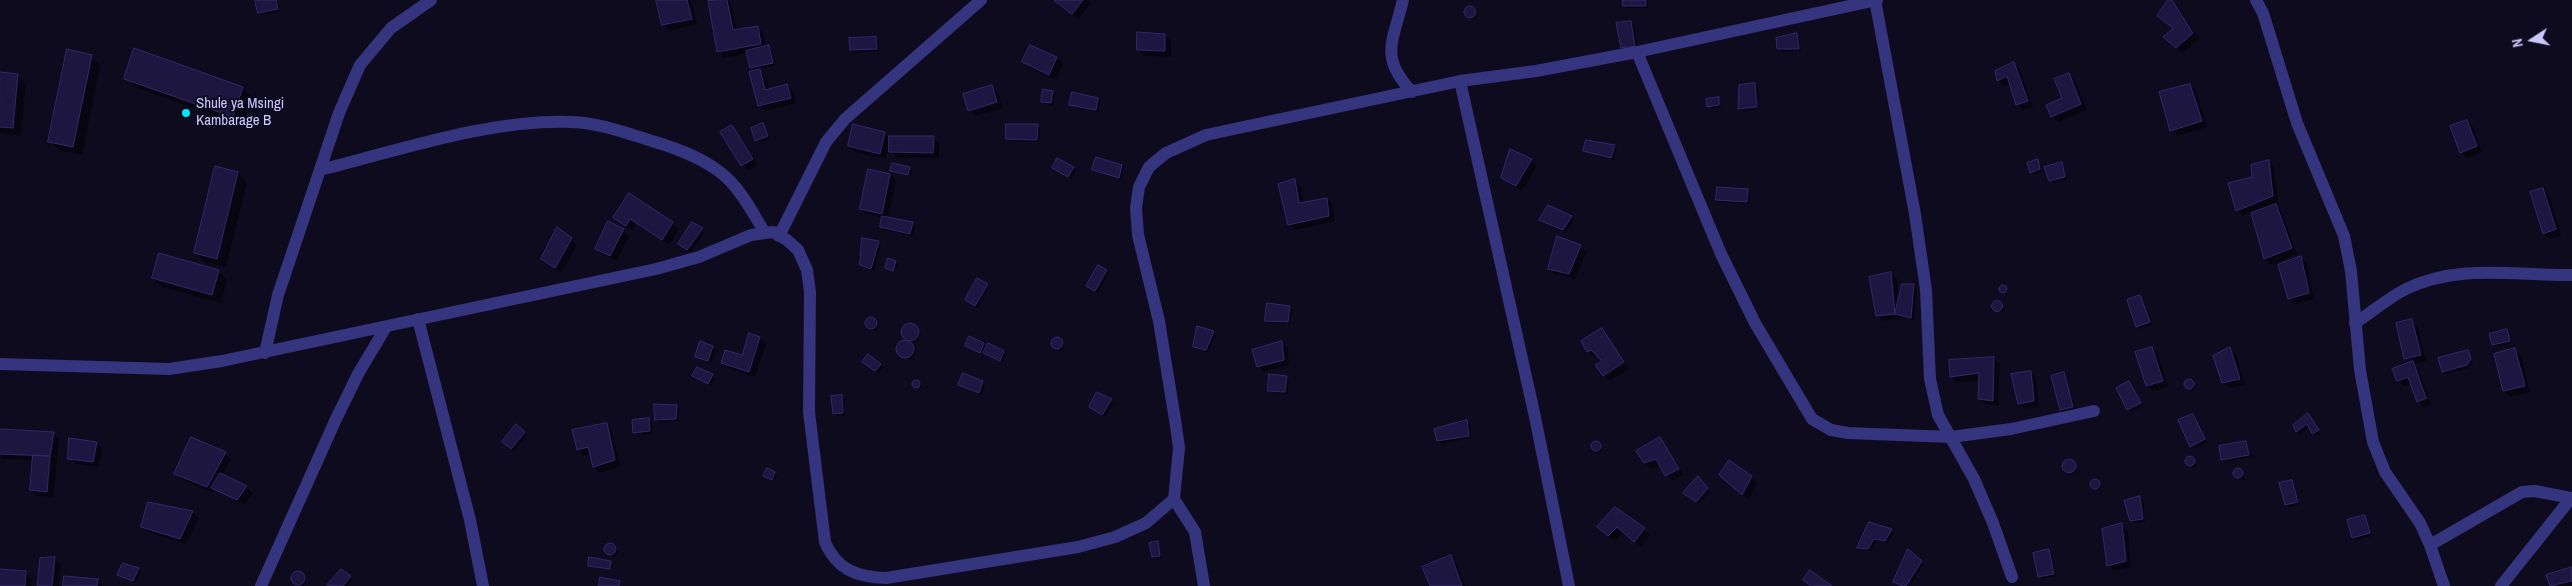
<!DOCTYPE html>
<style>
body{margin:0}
#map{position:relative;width:2572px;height:586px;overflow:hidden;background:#0e0b1e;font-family:"Archivo Narrow",sans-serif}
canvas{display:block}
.north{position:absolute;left:2507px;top:15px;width:50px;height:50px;-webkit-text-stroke:4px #0e0b1e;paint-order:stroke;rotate:259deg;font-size:14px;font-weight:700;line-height:20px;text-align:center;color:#ccc8ff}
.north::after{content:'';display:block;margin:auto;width:18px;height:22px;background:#ccc8ff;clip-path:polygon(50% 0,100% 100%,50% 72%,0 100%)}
</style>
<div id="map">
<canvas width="2572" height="586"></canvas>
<div class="north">N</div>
</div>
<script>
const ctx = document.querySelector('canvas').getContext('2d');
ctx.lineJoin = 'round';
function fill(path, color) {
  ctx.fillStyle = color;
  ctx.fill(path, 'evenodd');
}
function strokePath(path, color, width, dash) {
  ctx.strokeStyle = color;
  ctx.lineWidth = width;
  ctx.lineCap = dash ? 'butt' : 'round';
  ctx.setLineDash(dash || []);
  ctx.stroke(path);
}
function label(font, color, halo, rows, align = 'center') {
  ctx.font = font + ' "Archivo Narrow",sans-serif';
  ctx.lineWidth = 4;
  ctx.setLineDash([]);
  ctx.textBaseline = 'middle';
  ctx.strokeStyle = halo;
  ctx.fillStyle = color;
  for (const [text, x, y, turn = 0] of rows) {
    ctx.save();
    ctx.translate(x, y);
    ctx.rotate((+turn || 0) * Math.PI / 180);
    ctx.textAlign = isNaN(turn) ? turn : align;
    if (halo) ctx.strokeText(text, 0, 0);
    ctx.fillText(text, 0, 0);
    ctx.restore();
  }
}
const shadow = new Path2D(`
 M263 0H278L280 12 262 15 259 12Z
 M658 0H691L697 24 669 31 663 25Z
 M727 0 732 5 737 31 757 27 763 33 766 47 771 49 775 65 758 69 766 77 769 90 787 85 793 91 796 103 766 111 760 105 755 72 751 68 748 53 724 58 718 52 709 2Z
 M1054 0H1089L1091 3 1079 19Z
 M1625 0H1648V8H1627Z
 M2169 0 2176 4 2199 39 2183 53 2171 42 2174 29 2158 16Z
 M1466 13a6 6 0 1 1 12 0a6 6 0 1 1-12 0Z
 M1631 23 1634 25 1638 48 1624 50 1622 48Z
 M1797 34 1799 37 1801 51 1781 52 1778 49Z
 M1165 35 1171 41V57L1144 56 1138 50Z
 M876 38 879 41V51L854 53 851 50Z
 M1030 46 1057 58 1063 64 1056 80 1029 68 1023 62Z
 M91 56 100 65 82 155 59 150 50 141Z
 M2014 63 2020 69 2033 107 2023 110 2017 104 2011 83 2004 87 1998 81 1996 72Z
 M0 73 17 75 26 84 21 136 3 134 0 131Z
 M2068 74 2074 80 2087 110 2058 122 2052 116 2064 99Z
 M126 78 243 88 252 97 242 125 135 87Z
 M1755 84 1758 87 1759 109 1742 111 1740 108Z
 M2190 85 2196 91 2207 127 2177 136 2171 130Z
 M992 87 998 93 1003 108 975 116 969 110Z
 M1052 92 1055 94 1053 106 1045 104 1042 102Z
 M1098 99 1100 102 1098 112 1074 107 1071 104Z
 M1718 99 1721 108 1711 109 1708 106Z
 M2467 121 2473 127 2482 152 2467 158 2461 152Z
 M763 124 770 139 759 143 756 140Z
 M732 126 758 165 748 171 722 133Z
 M1037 126 1040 128 1039 142 1010 141 1007 139Z
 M884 133 891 139 933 137 939 143V158H897L891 152 890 142 885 159 855 152 849 146Z
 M1614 146 1617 148 1613 160 1584 151Z
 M1511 151 1532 160 1537 166 1522 191 1502 178Z
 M1097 159 1122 166 1124 169 1121 180 1096 172 1094 169Z
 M2038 161 2042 172 2034 175 2031 172Z
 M2269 161 2274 167 2278 202 2274 204 2281 211 2297 254 2271 265 2265 259 2252 212 2243 216 2237 210 2254 178Z
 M2061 163 2067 179 2053 183 2046 167Z
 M909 168 912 171 911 177 892 171Z
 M1053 168H1073L1076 170 1071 179Z
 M238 173 247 182 226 267 204 262 195 253Z
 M890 175 896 181 888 218 912 223 915 226 913 236 884 230 881 227 883 218 867 214 861 208Z
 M1295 181 1301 187 1303 203 1327 199 1333 205 1335 221 1295 230 1289 224Z
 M2543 189 2549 195 2561 235 2550 239 2544 233Z
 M1747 191 1750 193 1749 204 1720 202 1717 199Z
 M629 195 679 229 669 245 636 224 632 231 615 218Z
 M1571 217 1574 220 1566 232 1541 219Z
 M702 229 705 232 691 252 682 246Z
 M623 230 629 236 617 261 602 254 596 248Z
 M571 239 577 245 561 273 542 259Z
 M878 242 881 244 874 271 864 268 861 265Z
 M1580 246 1586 252 1575 279 1555 274 1549 268Z
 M2301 257 2307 263 2314 299 2296 304 2290 298Z
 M895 262 898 264 896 272 886 267Z
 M218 271 227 280 221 303 162 287 153 278Z
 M1106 271 1109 273 1098 293 1090 288Z
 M1891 273 1897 279 1899 301 1903 285H1914L1917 288 1914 320 1900 316 1901 319 1883 321 1877 315Z
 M987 285 989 288 978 308 966 300Z
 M2005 287 2008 290V294H2004L2001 292V288Z
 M2139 297 2152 325 2140 329 2137 326Z
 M1998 301 2005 309 2001 313 1993 305Z
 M1290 307 1292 310 1290 324 1269 323 1267 320Z
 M867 325a6 6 0 1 1 12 0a6 6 0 1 1-12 0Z
 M2412 321 2418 327 2426 361 2414 364 2418 369 2429 396 2420 400V402L2429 399 2432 404 2424 407 2418 401 2411 383 2404 386 2398 380 2411 363 2406 358Z
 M911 324 919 330 921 335 918 342 911 343 917 353 910 360 900 355 898 348 900 343 908 341 902 332 904 327Z
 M1602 330 1629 369 1610 381 1604 375V361L1598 355 1594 357 1588 351Z
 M2507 331 2512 343 2496 347 2493 344Z
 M1213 332 1216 335 1208 352 1194 346Z
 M760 338 766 344 755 377 729 369 723 363 743 357Z
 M1053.5 345a5.5 5.5 0 1 1 11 0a5.5 5.5 0 1 1-11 0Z
 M1282 342 1288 348 1289 365 1264 372 1258 366Z
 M701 343 716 350 711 363 696 356Z
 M983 344 987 348 1003 352 1006 354 1002 362 984 352 983 354 967 346Z
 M2152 348 2158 354 2168 387 2153 391 2147 385Z
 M2230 349 2236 354 2245 385 2230 388 2224 382Z
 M2515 349 2521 355 2530 392 2510 397 2504 391 2495 355Z
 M2468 352 2473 362 2469 368 2446 374 2444 372 2440 359Z
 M1994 359 2000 364 1998 406 1985 404 1979 398 1980 380 1957 383 1951 377Z
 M867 364 880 365 883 367 879 373Z
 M2030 372 2036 378 2039 407 2025 409 2019 403Z
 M2064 374 2075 409 2064 412 2061 409Z
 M712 375 715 378 711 386 694 376Z
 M963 375 985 385 982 395 960 385Z
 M1286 377 1289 380 1287 394 1272 393 1269 390Z
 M915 381 922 386 921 389 916 387 913 383Z
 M2187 381 2195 385 2194 390 2186 385Z
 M2129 383 2143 406 2131 412 2117 389Z
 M841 396 844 399 845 416H837L834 414Z
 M1111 400 1114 403 1105 417 1091 407Z
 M676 407 679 409 678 421 659 422 657 419Z
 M2193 415 2207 442 2194 449 2191 446Z
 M2310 417 2321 433 2316 436 2310 427 2299 434 2297 431Z
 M649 420 652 422 653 434 637 435 634 432Z
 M1467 422 1470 424 1471 438 1441 444 1438 441Z
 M606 424 612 430 620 466 600 473 594 467 591 454 584 456 578 450Z
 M516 426 527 436 514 451 503 442Z
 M0 433H53L59 439 53 497 37 496 31 490 34 460 2 459 0 456ZM2 452 40 454V456L2 455Z
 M1660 438 1684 475 1672 481 1661 465 1651 469 1645 463Z
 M2246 442 2251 457 2225 462 2223 460Z
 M96 443 102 449 99 467 76 464 70 458Z
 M1596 443 1603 450 1599 453 1592 447Z
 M225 453 231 459 222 475 247 487 253 493 244 505 214 489 213 493 181 479 175 473Z
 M2191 458 2197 464 2194 468 2187 462Z
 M2063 468a7 7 0 1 1 14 0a7 7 0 1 1-14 0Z
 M2239 470 2245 476 2242 480 2235 474Z
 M774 473 777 475 775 481 765 476Z
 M1751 477 1757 483 1748 500 1726 481Z
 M1698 478 1710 491 1699 504 1687 495Z
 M2095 480 2102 486 2099 490 2092 484Z
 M2292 481 2300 504 2288 508 2281 484Z
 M2140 497 2143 500 2145 522 2134 523 2131 520Z
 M149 504 193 512 199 518 186 544 148 532 142 526Z
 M1615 509 1650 535 1641 547 1624 532 1615 541 1604 533Z
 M2365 517 2372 536 2356 540 2353 537Z
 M1870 524 1894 533 1888 543 1877 541 1871 551 1861 550 1858 548Z
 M2122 525 2128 531 2131 567 2114 571 2108 565Z
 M1157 543 1162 558 1156 559 1153 557Z
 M606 551a6 6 0 1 1 12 0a6 6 0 1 1-12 0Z
 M2049 551 2052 554 2056 576 2041 579 2039 576Z
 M1909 552 1923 565 1910 586H1901L1895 582Z
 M1450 556 1456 562 1465 586H1432Z
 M41 559H55L61 565 59 586H38Z
 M590 559 611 562 613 569 590 565V567Z
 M2572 568V585L2551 586 2548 576Z
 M138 569 141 572 136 582 118 575Z
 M0 571 25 573 31 579V586H0Z
 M294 580a6 6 0 1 1 12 0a6 6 0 1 1-12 0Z
 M350 577 353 580 348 586 329 585Z
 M97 580 103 586H64Z`);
const building = new Path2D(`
 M255 0H276L278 9 258 13Z
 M656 0H687L692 19 662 25Z
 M727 0 733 30 758 26 761 44 717 52 708 1Z
 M1054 0H1083L1072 14Z
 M1623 0H1646V6H1623Z
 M2168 0H2172L2193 33 2176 48 2163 37 2173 28 2157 16Z
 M1464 12a6 6 0 1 1 12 0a6 6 0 1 1-12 0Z
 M1631 21 1635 46 1621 48 1616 23Z
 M1137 32 1165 34V51L1137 50Z
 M1797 33 1799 49H1777L1776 38Z
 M876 37 877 49 850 50 849 38Z
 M769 45 773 63 750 68 746 51Z
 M1030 45 1057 57 1049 75 1022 62Z
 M134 48 243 87 233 117 124 79Z
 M67 49 92 55 73 147 48 142Z
 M2014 62 2028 101 2016 105 2007 76 1997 81 1995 71Z
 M760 69 765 90 787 84 791 98 758 106 749 72Z
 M0 72 18 74 13 128 0 127Z
 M2069 73 2081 104 2051 117 2046 105 2062 98 2054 79Z
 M1755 83 1757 107 1738 109 1739 85Z
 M2190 84 2202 121 2170 131 2159 92Z
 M992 85 997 102 968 111 963 94Z
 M1043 89 1053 91 1051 103 1041 102Z
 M1072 92 1098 98 1096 110 1069 105Z
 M1719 97V105L1707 107 1706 99Z
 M2467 120 2477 146 2460 153 2450 126Z
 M763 123 768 136 755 141 751 128Z
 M853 124 885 132 880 154 848 146Z
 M1006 124H1038L1037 140 1006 139Z
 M732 125 753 159 741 166 720 132Z
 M889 136H934L933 153 889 152Z
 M1586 140 1615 145 1611 158 1583 151Z
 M1510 149 1532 159 1516 186 1501 178Z
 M1096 157 1122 165 1119 178 1092 170Z
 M1057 158 1074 167 1068 177 1052 168Z
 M2038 159 2040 169 2030 173 2027 163Z
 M2269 160 2273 196 2236 211 2228 183 2252 177 2251 165Z
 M2062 162 2065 177 2049 181 2044 167Z
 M892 163 910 167 908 175 890 171Z
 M215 166 238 172 217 259 194 253Z
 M868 169 890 174 882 214 860 209Z
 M1295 179 1299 203 1327 198 1329 216 1288 225 1278 184Z
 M1717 187 1748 189 1747 202 1716 200Z
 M2543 188 2556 229 2543 234 2530 192Z
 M629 193 673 222 662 240 630 219 626 226 613 218Z
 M2276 204 2292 248 2264 259 2251 213Z
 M1548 205 1572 216 1563 230 1539 220Z
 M882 216 913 222 910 234 880 227Z
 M608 221 624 229 610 256 595 249Z
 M692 222 703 228 687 250 678 244Z
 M557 227 572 238 555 268 541 259Z
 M1557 236 1581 245 1569 274 1548 269Z
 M862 238 879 241 871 269 860 265Z
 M159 253 219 270 212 295 152 278Z
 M2301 256 2309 293 2288 299 2278 265Z
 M888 258 896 261 893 271 885 268Z
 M1098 265 1107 270 1095 291 1086 286Z
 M1891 272 1895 314 1876 316 1869 277Z
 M977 278 988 284 975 306 965 300Z
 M1902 284H1914L1911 318 1895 314Z
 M1999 289a4 4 0 1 1 8 0a4 4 0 1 1-8 0Z
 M2140 295 2150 322 2136 327 2127 300Z
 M1991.5 306a5.5 5.5 0 1 1 11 0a5.5 5.5 0 1 1-11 0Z
 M1267 303 1290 306 1288 322 1265 321Z
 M865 323a6 6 0 1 1 12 0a6 6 0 1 1-12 0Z
 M2412 319 2421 355 2404 359 2396 323Z
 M901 332a9 9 0 1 1 18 0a9 9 0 1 1-18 0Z
 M1197 326 1214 331 1206 350 1193 347Z
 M1602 328 1624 362 1603 376 1595 365 1602 361 1591 350 1587 352 1581 341Z
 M2507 329 2510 341 2492 345 2489 334Z
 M749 333 760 337 749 372 721 363 725 350 742 355Z
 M969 336 984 343 980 353 965 346Z
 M1051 343a6 6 0 1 1 12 0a6 6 0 1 1-12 0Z
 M896 349a9 9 0 1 1 18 0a9 9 0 1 1-18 0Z
 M700 341 713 346 708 361 695 357Z
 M1282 341 1284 360 1257 367 1252 350Z
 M988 343 1004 351 1000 361 983 353Z
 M2152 347 2163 381 2146 386 2135 352Z
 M2230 347 2240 379 2222 383 2213 356Z
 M2515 348 2525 386 2503 391 2494 354Z
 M2468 350 2471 359 2467 365 2442 372 2438 358Z
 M868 354 881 364 875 371 862 362Z
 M1994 357 1993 401 1978 399 1979 373 1950 377 1949 360Z
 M2413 361 2426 398 2417 402 2408 377 2397 381 2392 369Z
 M697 367 713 374 708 384 692 376Z
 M2031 371 2034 401 2018 404 2011 374Z
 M2064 372 2073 407 2060 410 2051 376Z
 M963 373 983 381 979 393 958 385Z
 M1269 374 1287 376 1285 392 1268 391Z
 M2184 384a5 5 0 1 1 10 0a5 5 0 1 1-10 0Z
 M912 384a4 4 0 1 1 8 0a4 4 0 1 1-8 0Z
 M2129 381 2141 403 2127 410 2116 388Z
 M1097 392 1112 399 1102 415 1089 407Z
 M842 395 843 413 833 414 831 396Z
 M654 404 677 405 676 419 655 420Z
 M2308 413 2319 430 2312 434 2307 424 2296 432 2293 425Z
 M2193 414 2205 439 2190 447 2178 420Z
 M649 418 650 431 633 433 632 420Z
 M1467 420 1469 436 1437 441 1434 429Z
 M607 423 615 460 593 467 588 447 577 450 572 430Z
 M516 424 525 432 511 449 502 442Z
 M0 429 54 432 50 456 0 454Z
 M191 437 226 452 207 487 174 474Z
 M1660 437 1679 469 1665 476 1656 459 1644 463 1636 451Z
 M69 438 97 442 93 462 68 459Z
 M1591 446a5 5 0 1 1 10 0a5 5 0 1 1-10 0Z
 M2246 441 2249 455 2221 460 2219 446Z
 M33 455 50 456 47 492 30 490Z
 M2185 461a5 5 0 1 1 10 0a5 5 0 1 1-10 0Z
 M2062 466a7 7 0 1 1 14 0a7 7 0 1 1-14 0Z
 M1729 460 1752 476 1742 495 1719 475Z
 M767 468 775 472 772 480 763 476Z
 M2233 473a5 5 0 1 1 10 0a5 5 0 1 1-10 0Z
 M220 473 247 486 237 500 211 488Z
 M1698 476 1708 488 1696 502 1683 493Z
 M2090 484a5 5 0 1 1 10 0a5 5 0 1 1-10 0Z
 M2292 480 2298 502 2285 505 2279 483Z
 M2140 496 2143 519 2130 521 2124 501Z
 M148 502 193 511 180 539 141 527Z
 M1615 507 1645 528 1634 542 1617 527 1608 536 1597 527Z
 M2365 515 2370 533 2352 538 2347 520Z
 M1869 522 1892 529 1885 541 1874 539 1868 549 1857 548Z
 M2122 523 2126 561 2107 566 2102 529Z
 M1158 541 1160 556 1152 557 1149 543Z
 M604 549a6 6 0 1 1 12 0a6 6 0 1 1-12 0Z
 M1908 549 1922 561 1906 586H1903L1893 582Z
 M2049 549 2054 574 2038 577 2033 553Z
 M1451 555 1462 586H1430L1422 567Z
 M55 557 52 586H37L40 558Z
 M589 557 611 561 610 569 588 566Z
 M123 563 139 568 133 581 117 575Z
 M2572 567V581L2550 586 2546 575Z
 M0 569 26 571 25 586H0Z
 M341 569 351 576 343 586 327 585Z
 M1810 570 1832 586H1811L1803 580Z
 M291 578a7 7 0 1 1 14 0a7 7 0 1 1-14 0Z
 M64 576 98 579 97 586H63Z
 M600 577 620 581 619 586H599Z`);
const minor = new Path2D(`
 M1403 0C1393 42 1379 57 1412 92
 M1875 0 1915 214 1926 290 1930 379 1938 415 1974 479 1993 523 2012 577
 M2256 0 2263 13 2297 123 2344 236 2351 271 2360 370 2373 442 2385 472 2420 523 2430 545 2444 586
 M1637 52 1721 254 1755 323 1812 419 1831 430 1848 433 1951 437 2011 429 2094 411
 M1460 81 1535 417 1569 586
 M320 170C401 150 489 119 572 122 600 123 626 133 652 141 679 149 709 160 729 180 744 195 754 215 765 233
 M779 236 826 142 845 119 981 0
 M418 319 470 520 483 586
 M2355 323C2372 312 2388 298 2406 289 2460 263 2515 276 2572 275
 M265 353 278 295 339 113 360 65 391 28 431 0
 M0 364 169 369 222 361 656 269 699 257 751 235 773 232 787 240 798 250 807 270 810 292 809 412 825 542C837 570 857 577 886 578L1078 547 1115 537 1146 523 1174 499 1179 448 1176 426 1159 321 1138 235 1136 208 1139 187 1149 167 1166 153 1206 135 1262 123 1460 81 1536 71 1637 52 1877 0
 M1174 499 1195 532 1204 586
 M2430 545 2522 492 2535 491 2572 498
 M261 586 336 419 358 374 386 327
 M2501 586 2571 498`);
const markers = [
 [186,113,5,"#00e5f3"]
];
const poiNames = [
 ["Shule ya Msingi",196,104],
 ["Kambarage B",196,121]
];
fill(shadow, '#0007');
fill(building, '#1d1640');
strokePath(building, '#32286d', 1);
strokePath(minor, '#34347f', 12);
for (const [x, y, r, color] of markers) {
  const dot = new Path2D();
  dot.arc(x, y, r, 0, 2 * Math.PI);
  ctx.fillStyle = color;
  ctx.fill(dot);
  strokePath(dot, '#0e0b1e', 2);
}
label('15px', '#ccc8ff', '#0e0b1e', poiNames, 'left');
</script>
